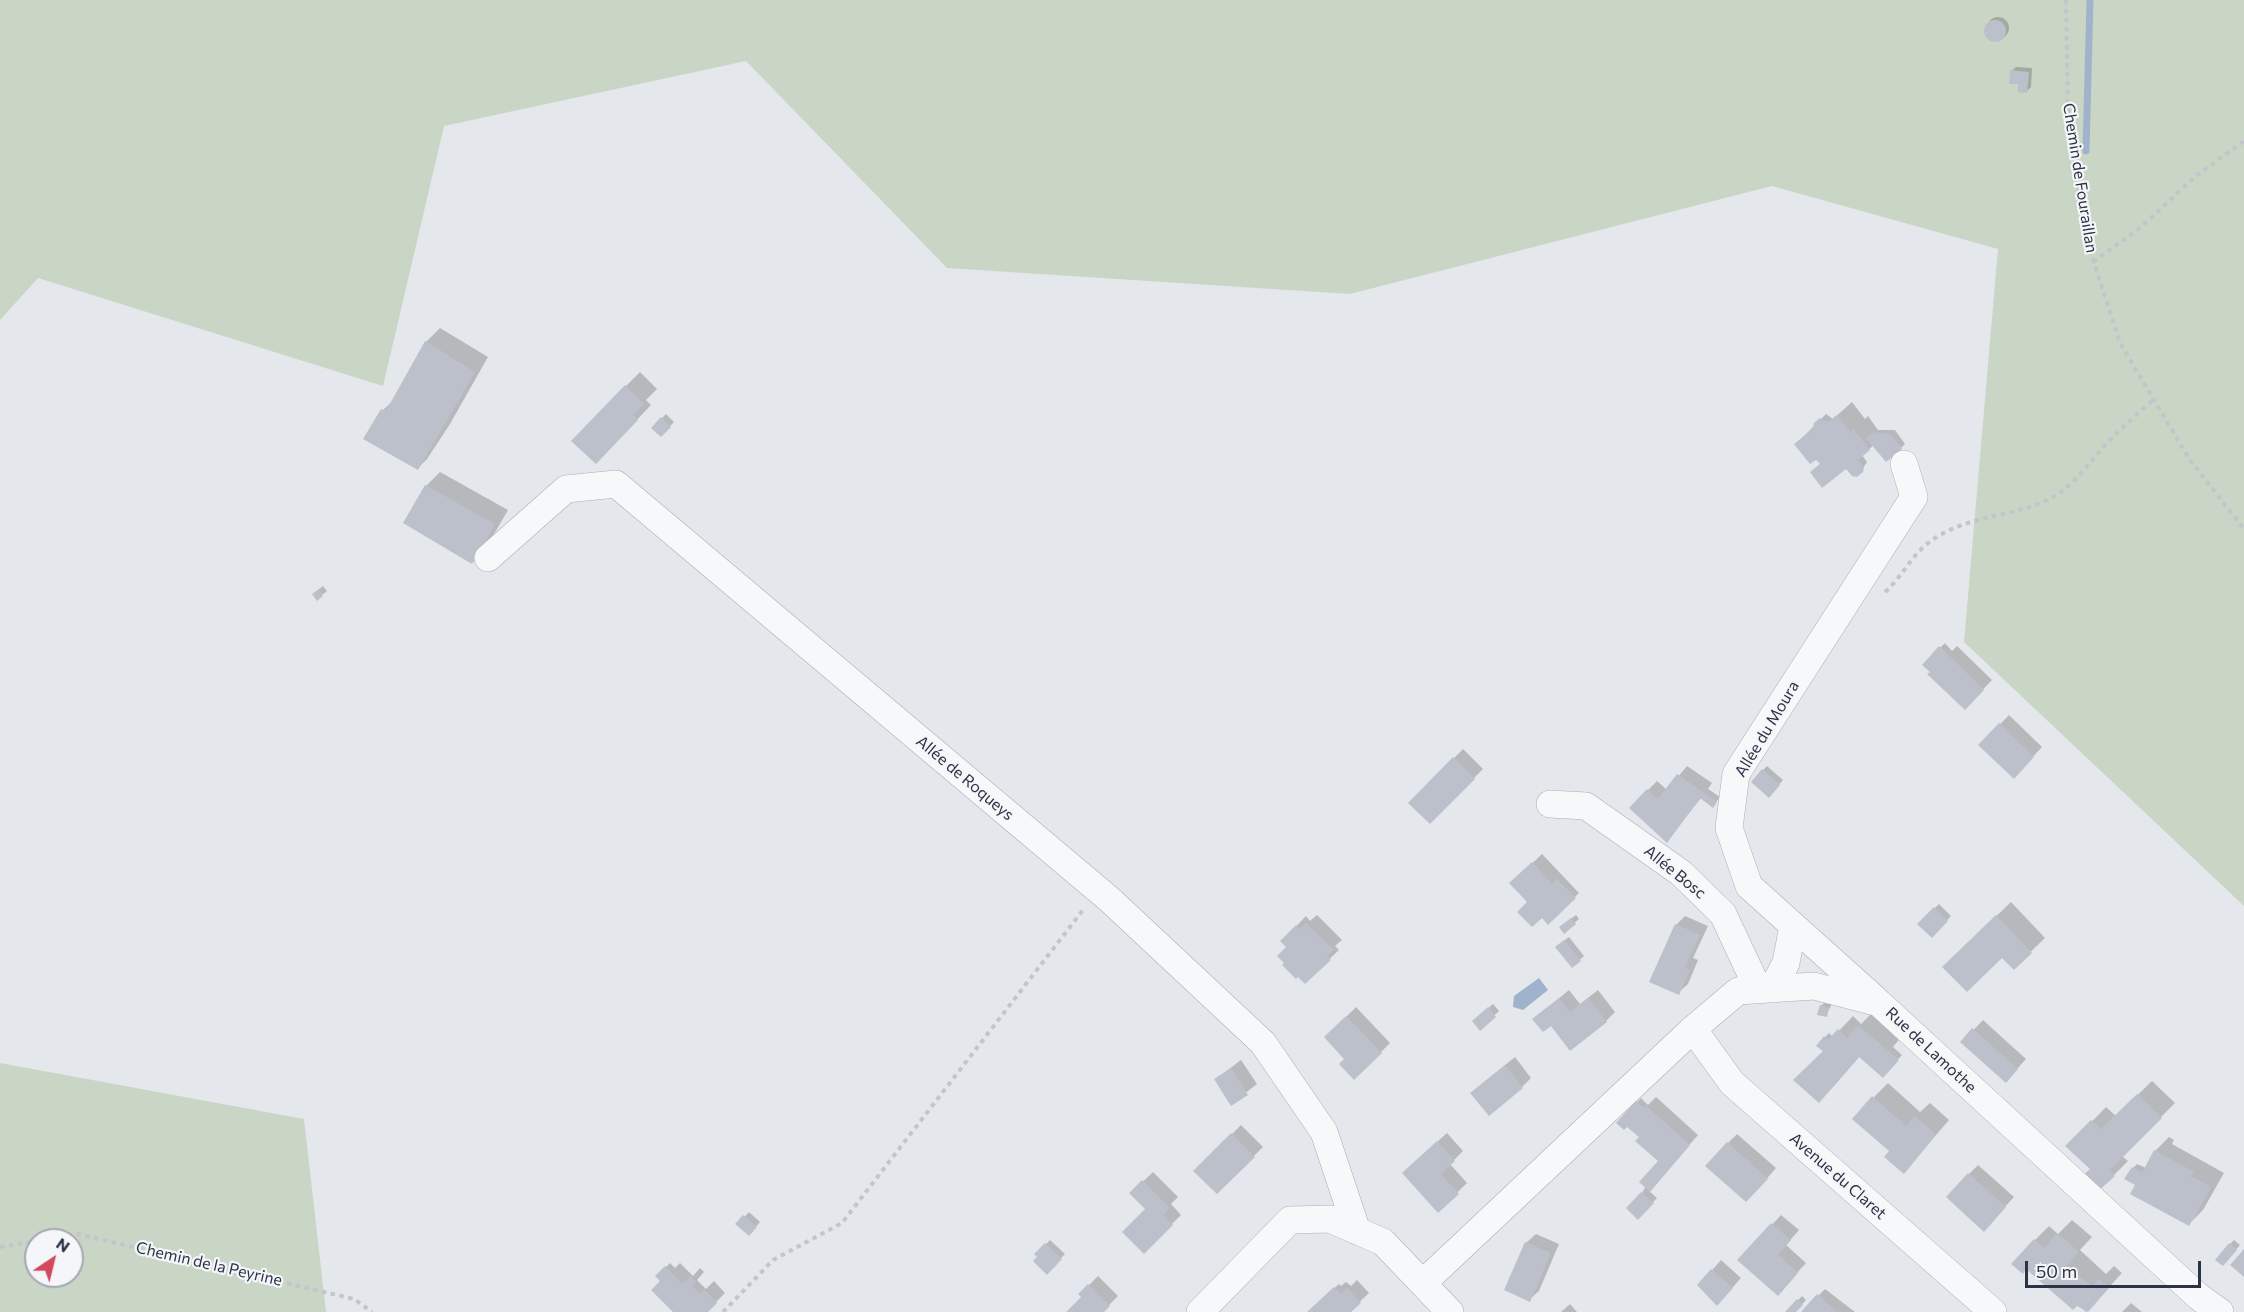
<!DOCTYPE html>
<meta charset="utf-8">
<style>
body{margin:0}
#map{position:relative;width:2244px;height:1312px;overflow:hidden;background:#e4e7ec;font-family:Commissioner,sans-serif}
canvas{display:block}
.north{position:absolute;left:24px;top:1228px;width:60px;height:60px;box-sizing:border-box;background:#f4f6f9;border:2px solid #a4a8b1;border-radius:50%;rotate:35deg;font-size:16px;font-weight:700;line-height:24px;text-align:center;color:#2b3445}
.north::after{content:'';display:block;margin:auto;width:21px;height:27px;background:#d1495b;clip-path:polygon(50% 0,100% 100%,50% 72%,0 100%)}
.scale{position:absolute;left:2025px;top:1261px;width:176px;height:27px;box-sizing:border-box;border:3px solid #2b3445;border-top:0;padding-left:8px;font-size:18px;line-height:21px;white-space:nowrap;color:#2b3445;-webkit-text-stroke:4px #f4f6f9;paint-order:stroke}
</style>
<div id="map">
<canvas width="2244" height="1312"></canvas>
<div class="north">N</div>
<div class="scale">50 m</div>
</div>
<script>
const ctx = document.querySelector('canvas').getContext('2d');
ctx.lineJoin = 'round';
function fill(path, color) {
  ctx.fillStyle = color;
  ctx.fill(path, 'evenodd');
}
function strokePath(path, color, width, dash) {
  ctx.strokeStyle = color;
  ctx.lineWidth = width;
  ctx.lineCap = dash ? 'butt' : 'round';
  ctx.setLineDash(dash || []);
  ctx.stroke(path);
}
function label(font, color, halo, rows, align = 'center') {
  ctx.font = font + ' Commissioner,sans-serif';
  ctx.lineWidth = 4.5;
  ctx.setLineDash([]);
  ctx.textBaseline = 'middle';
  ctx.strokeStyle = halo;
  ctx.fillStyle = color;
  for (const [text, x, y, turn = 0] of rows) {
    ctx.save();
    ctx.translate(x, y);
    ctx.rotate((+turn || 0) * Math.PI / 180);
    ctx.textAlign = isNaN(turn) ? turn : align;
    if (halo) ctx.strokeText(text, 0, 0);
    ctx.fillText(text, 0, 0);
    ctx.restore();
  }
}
const green = new Path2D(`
 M0 0H2244V906L1964 642 1998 249 1772 186 1350 294 947 268 746 61 444 126 383 386 38 278 0 320Z
 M0 1063 304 1119 326 1312H0ZM36 1240H72V1276H36Z`);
const water = new Path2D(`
 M1539 978 1548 990 1523 1010 1513 1007 1514 996Z`);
const shadow = new Path2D(`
 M1987 28a11 11 0 1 1 22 0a11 11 0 1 1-22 0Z
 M2016 67 2032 68 2031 87 2027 91 2012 71Z
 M440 328 488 357 450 424 427 459 418 468 365 439 383 410 393 401 426 342Z
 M640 372 657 389 646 400 651 405 610 448 626 386Z
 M1852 402 1865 419 1868 416 1878 430H1895L1905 444 1901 448 1874 445 1862 455 1867 462 1862 470 1846 467 1812 472 1821 463 1796 444 1826 414 1833 419Z
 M666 414 674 422 661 435 653 428Z
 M440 472 508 510 486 548 472 563 426 486Z
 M323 586 327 591 317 599 318 590Z
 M1945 643 1952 651 1957 646 1992 680 1965 708 1924 664Z
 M2009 715 2042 747 2014 777 1980 745Z
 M1463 749 1483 769 1430 822 1410 803Z
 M1687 766 1712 783 1708 789 1720 797 1713 806 1701 798 1667 841 1648 790 1657 781 1667 790Z
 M1767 766 1783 780 1773 792 1763 770Z
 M1542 854 1579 893 1548 922 1511 884Z
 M2011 902 2045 938 2014 968 2002 956 1958 953Z
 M1939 904 1951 916 1932 936 1919 924Z
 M1317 915 1342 940 1335 946 1339 950 1305 982 1288 947 1282 941 1306 916 1310 921Z
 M1576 915 1579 919 1564 932 1565 923Z
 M1685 916 1708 926 1693 958 1698 960 1688 984 1678 993 1676 925Z
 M1569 937 1584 956 1573 966 1561 943Z
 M1569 990 1580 1004 1598 990 1615 1012 1606 1021 1551 1024 1534 1019Z
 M1825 1002 1832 1004 1826 1015 1821 1006Z
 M1493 1004 1499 1011 1480 1029 1478 1017Z
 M1356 1007 1390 1043 1381 1052 1346 1059 1326 1037Z
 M1873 1012 1902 1036 1893 1047 1902 1055 1883 1076 1860 1056 1833 1087 1825 1051 1818 1045 1829 1033 1833 1037 1853 1016 1861 1024Z
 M1983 1020 2026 1059 2015 1071 1962 1042Z
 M1515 1057 1531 1078 1522 1087 1482 1084Z
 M1241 1060 1257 1084 1231 1104 1216 1079Z
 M2152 1081 2175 1103 2122 1156 2128 1161 2114 1175 2068 1146 2106 1107 2116 1116Z
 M1888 1083 1920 1112 1930 1103 1949 1120 1904 1172 1891 1151 1874 1097Z
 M1656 1097 1698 1135 1649 1191 1657 1198 1638 1218 1642 1193 1660 1161 1641 1137 1627 1125 1618 1123 1641 1098 1648 1105Z
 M1241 1125 1263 1147 1217 1192 1195 1171Z
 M1447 1133 1463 1151 1450 1164 1467 1183 1438 1211 1413 1164Z
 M1737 1134 1776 1168 1756 1191 1728 1143Z
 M2169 1137 2174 1140 2172 1144 2224 1173 2203 1210 2189 1224 2140 1178 2133 1168 2137 1164 2146 1168 2155 1151Z
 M1978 1165 2014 1197 1993 1220 1969 1174Z
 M1153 1172 1178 1197 1171 1204 1181 1215 1144 1252 1147 1209 1131 1193Z
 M749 1212 760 1222 753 1230 738 1224Z
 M1781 1215 1799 1230 1786 1245 1806 1263 1787 1284 1740 1260Z
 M2072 1220 2092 1237 2080 1250 2106 1274 2114 1266 2122 1273 2086 1312 2077 1304 2035 1240 2049 1226 2058 1234Z
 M1536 1234 1559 1244 1539 1291 1529 1300 1526 1243Z
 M1050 1240 1065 1254 1047 1272 1036 1254Z
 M2234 1240 2240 1245 2227 1260 2230 1244Z
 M1721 1260 1741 1278 1726 1295 1699 1285Z
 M670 1263 675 1268 680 1263 693 1276 700 1268 704 1272 697 1280 706 1289 714 1281 725 1293 706 1312H675L657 1276Z
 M1098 1276 1118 1296 1102 1312H1068L1083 1297 1080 1294Z
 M1357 1280 1369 1293 1349 1312H1309L1339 1284 1341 1286 1346 1282 1351 1286Z
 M1825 1289 1855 1312H1803Z
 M1802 1296 1806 1300 1795 1312H1787Z
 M2131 1303 2142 1312H2122Z
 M1570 1304 1577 1312H1561Z`);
const stream = new Path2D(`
 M2086 151 2090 0`);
const building = new Path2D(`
 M1984 31a11 11 0 1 1 22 0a11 11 0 1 1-22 0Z
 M2010 70 2029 72 2027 93 2018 92V84H2009Z
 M425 341 475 372 418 470 363 439 381 409 386 411Z
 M625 385 644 404 633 415 638 420 596 464 571 441Z
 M1837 415 1850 432 1853 429 1870 450 1858 460 1864 467 1863 472 1857 477 1852 476 1846 469 1822 488 1810 472 1820 464 1816 460 1810 464 1794 444 1813 429 1814 423 1820 418 1828 422Z
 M661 417 671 427 661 437 651 428Z
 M1875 432 1890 434 1902 449 1886 462 1866 438Z
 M425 485 495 524 472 564 403 523Z
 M319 589 323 596 317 601 312 594Z
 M1939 646 1984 690 1965 710 1927 674 1930 672 1922 665Z
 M1999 723 2034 757 2014 779 1978 745Z
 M1453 757 1475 779 1430 824 1408 803Z
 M1762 769 1780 785 1769 798 1751 782Z
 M1677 774 1717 802 1713 808 1700 798 1667 843 1629 808 1647 789 1658 799Z
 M1532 862 1552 884 1557 879 1576 898 1548 925 1542 918 1532 927 1517 912 1527 902 1509 883Z
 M1934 907 1948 921 1932 938 1917 924Z
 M1996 915 2032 953 2014 970 2002 958 1967 992 1942 967Z
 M1571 918 1576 924 1564 934 1559 927Z
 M1306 923 1334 950 1327 956 1331 960 1305 984 1298 977 1296 979 1282 965 1284 963 1277 956 1286 947 1280 941 1296 925 1300 929Z
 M1675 924 1700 935 1685 967 1690 970 1679 995 1649 982Z
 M1564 940 1581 961 1572 968 1555 947Z
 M1559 998 1570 1012 1588 998 1607 1022 1570 1051 1551 1026 1543 1032 1532 1019Z
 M1820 1005 1829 1008 1827 1017 1817 1015Z
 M1488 1007 1496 1017 1480 1031 1472 1021Z
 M1346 1016 1382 1053 1354 1080 1339 1064 1344 1059 1324 1037Z
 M1858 1025 1899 1060 1883 1078 1859 1057 1819 1103 1793 1080 1823 1051 1816 1046 1824 1036 1828 1040 1838 1029 1847 1038Z
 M1972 1028 2018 1069 2006 1083 1960 1042Z
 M1505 1065 1523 1088 1489 1116 1470 1093Z
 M1231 1068 1248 1095 1231 1106 1214 1079Z
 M2137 1094 2162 1118 2109 1171 2115 1176 2095 1194 2080 1178 2090 1169 2065 1146 2091 1120 2101 1129Z
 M1872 1096 1906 1126 1915 1116 1936 1135 1904 1174 1884 1157 1889 1151 1852 1119Z
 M1636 1101 1643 1108 1646 1106 1690 1145 1650 1192 1639 1182 1658 1161 1635 1141 1639 1137 1627 1127 1624 1130 1616 1123Z
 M1231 1133 1255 1157 1217 1194 1193 1171Z
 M1437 1141 1455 1161 1441 1174 1459 1194 1438 1213 1402 1173Z
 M1727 1142 1768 1179 1746 1202 1705 1166Z
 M2154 1150 2194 1172 2191 1176 2211 1187 2189 1226 2130 1194 2135 1185 2124 1179 2132 1167 2142 1173Z
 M1968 1173 2006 1207 1984 1232 1946 1197Z
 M1142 1180 1170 1208 1163 1215 1173 1225 1144 1254 1122 1232 1145 1209 1129 1193Z
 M1641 1192 1654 1203 1638 1220 1626 1208Z
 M743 1215 757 1227 749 1236 735 1224Z
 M1771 1223 1791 1240 1778 1255 1798 1273 1778 1296 1737 1260Z
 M2057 1233 2079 1252 2067 1265 2092 1287 2099 1279 2109 1288 2088 1312 2077 1306 2073 1310 2026 1269 2023 1274 2011 1264 2034 1239 2044 1248Z
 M1525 1242 1551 1253 1530 1302 1504 1290Z
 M1045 1243 1062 1259 1047 1275 1033 1261 1037 1257 1034 1254Z
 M2229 1243 2237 1250 2223 1266 2215 1260Z
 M2244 1249V1277L2230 1265Z
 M665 1266 682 1284 690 1276 696 1282 692 1286 700 1294 704 1289 717 1303 708 1312H673L651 1290 660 1281 655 1276Z
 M1711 1269 1733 1288 1717 1306 1697 1285Z
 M1088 1284 1110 1306 1104 1312H1066L1081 1297 1078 1294Z
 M1334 1287 1341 1294 1347 1288 1361 1303 1351 1312H1307Z
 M1817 1294 1837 1312H1801Z
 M1797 1299 1803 1305 1796 1312H1785Z`);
const path = new Path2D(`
 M2066 0 2068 110 2085 235 2120 343 2190 460 2244 529
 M2093 262 2140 228 2196 176 2244 141
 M1885 592C1908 571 1912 550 1942 534 1977 514 2020 516 2055 496 2077 482 2089 463 2106 444 2121 428 2138 414 2153 400
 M41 1240 78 1234 354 1299 372 1312
 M0 1247 36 1241
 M723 1312 773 1260 842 1223 1083 910`);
const street = new Path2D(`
 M488 558 566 489 616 484 1109 899 1263 1043 1324 1132 1357 1231
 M1550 804 1586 806 1681 873 1723 914 1758 989
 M1772 989 1786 963 1793 926
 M1876 1000 1749 886 1729 828 1736 774 1914 497 1904 464
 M1693 1029 1732 1083 1993 1312
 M1424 1282 1693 1029 1738 991 1814 986 1879 1003 2199 1297 2220 1312
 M1200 1312 1290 1220 1330 1219 1383 1242 1450 1312`);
const streetNames = [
 ["Chemin de Fouraillan",2080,178,81],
 ["Allée du Moura",1767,729,-59],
 ["Allée de Roqueys",965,778,40],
 ["Allée Bosc",1675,872,39],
 ["Rue de Lamothe",1931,1050,43],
 ["Avenue du Claret",1838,1176,41],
 ["Chemin de la Peyrine",209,1264,13]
];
fill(green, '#c9d6c5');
fill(water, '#9fb4cc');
fill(shadow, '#0003');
strokePath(stream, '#9fb4cc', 7);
fill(building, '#bbc0ca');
strokePath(street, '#a9aeb7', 28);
strokePath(path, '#c2c5cb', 4, [4.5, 4.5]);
strokePath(street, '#f7f8fa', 27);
label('16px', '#2b3445', '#f4f6f9', streetNames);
</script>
